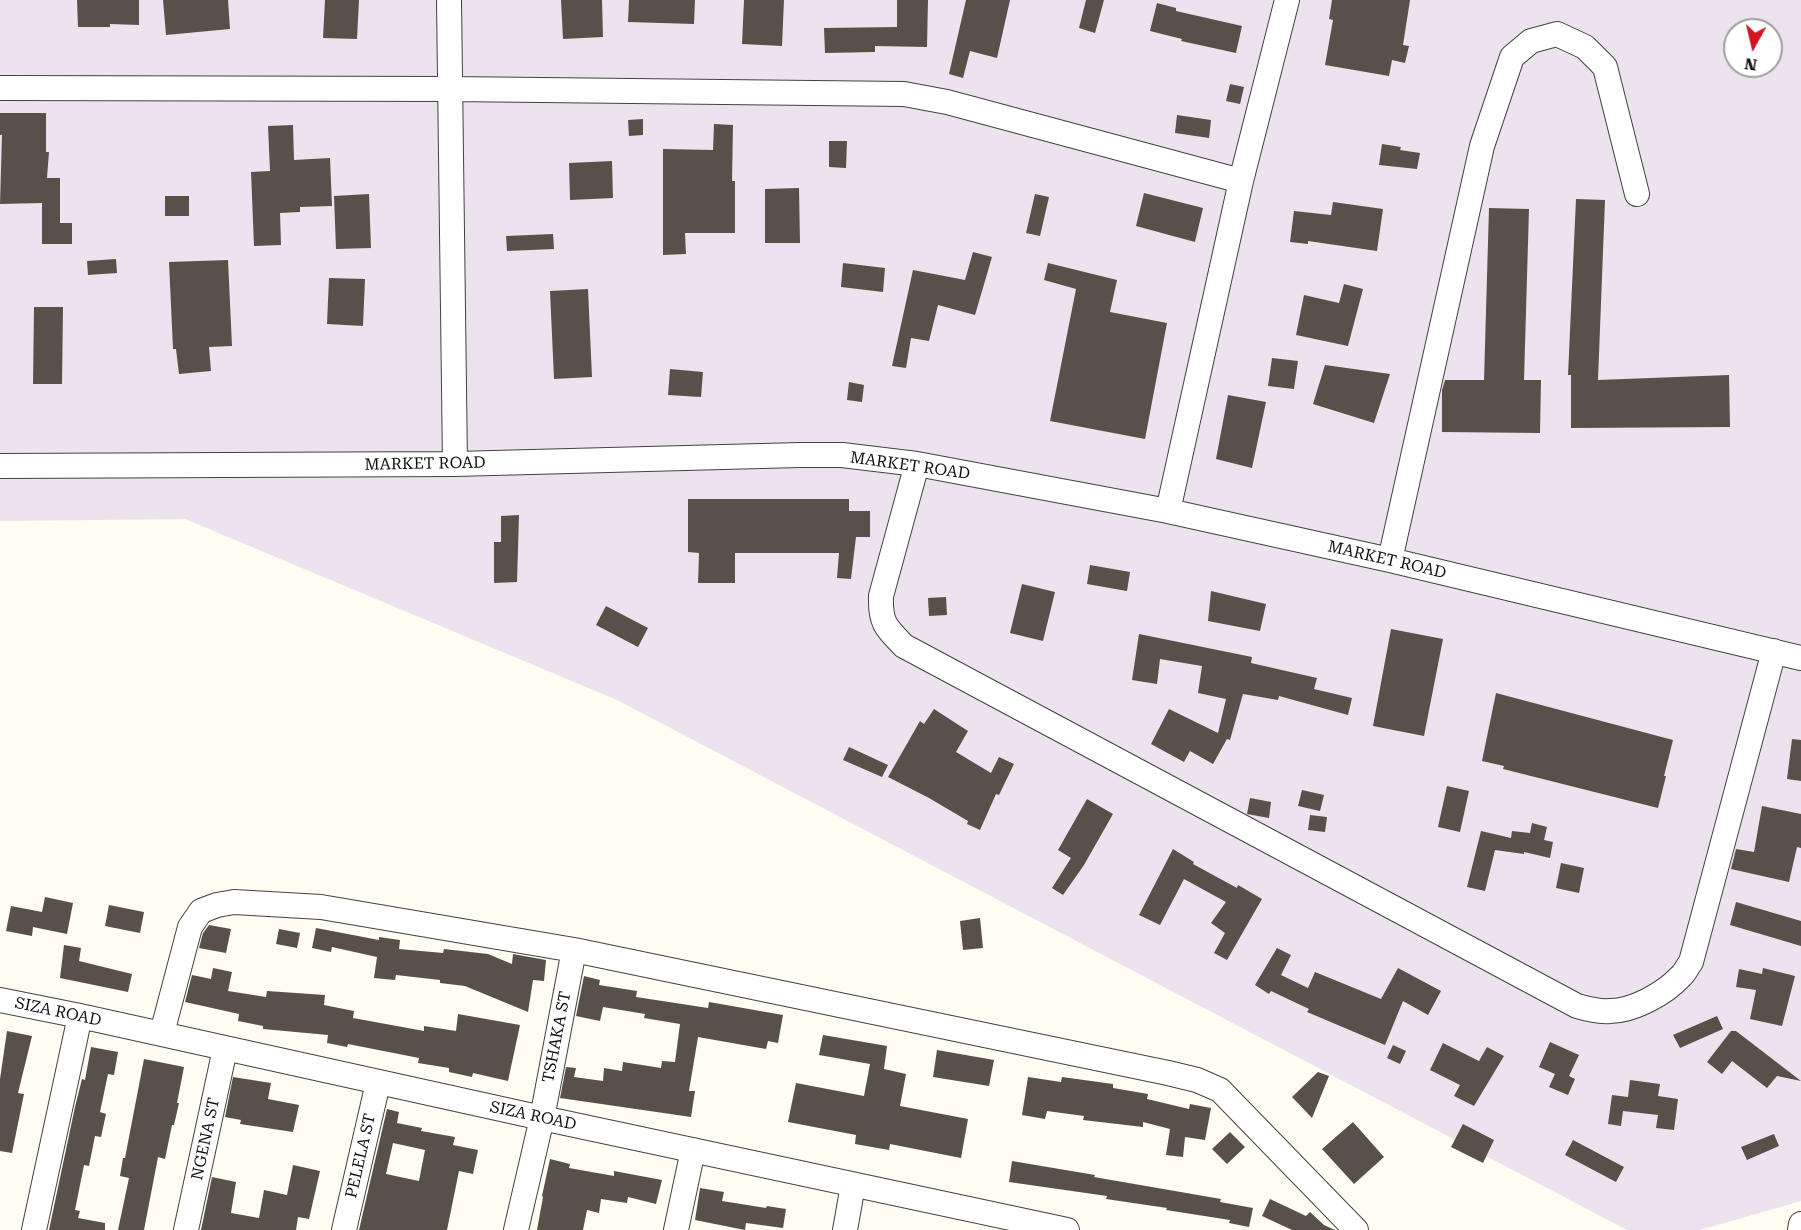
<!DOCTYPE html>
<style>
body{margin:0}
#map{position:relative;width:1801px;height:1230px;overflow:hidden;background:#fffcf1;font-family:"Roboto Serif",serif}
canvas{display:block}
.north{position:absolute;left:1723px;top:18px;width:60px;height:60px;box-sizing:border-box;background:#fff;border:2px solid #9f9f9f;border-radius:50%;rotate:188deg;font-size:16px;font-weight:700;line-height:24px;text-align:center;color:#0f0f0f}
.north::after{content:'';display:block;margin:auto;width:21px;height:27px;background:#d01623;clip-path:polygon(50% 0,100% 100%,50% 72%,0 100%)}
</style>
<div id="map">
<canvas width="1801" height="1230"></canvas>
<div class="north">N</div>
</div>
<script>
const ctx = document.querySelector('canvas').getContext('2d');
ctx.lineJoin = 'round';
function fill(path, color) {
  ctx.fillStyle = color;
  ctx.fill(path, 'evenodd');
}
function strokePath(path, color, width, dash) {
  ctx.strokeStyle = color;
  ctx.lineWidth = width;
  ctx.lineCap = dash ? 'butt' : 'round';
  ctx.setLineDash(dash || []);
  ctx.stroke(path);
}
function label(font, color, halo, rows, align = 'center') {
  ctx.font = font + ' "Roboto Serif",serif';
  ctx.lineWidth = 6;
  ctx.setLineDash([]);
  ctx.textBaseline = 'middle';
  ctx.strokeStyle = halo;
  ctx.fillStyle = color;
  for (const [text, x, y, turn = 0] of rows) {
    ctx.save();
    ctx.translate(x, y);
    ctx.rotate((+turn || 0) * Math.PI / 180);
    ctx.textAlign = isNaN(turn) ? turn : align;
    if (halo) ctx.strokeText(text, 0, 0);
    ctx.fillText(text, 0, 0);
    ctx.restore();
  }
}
const industrial = new Path2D(`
 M0 0H1801V1201L1700 1230H1627L617 700 185 519 0 521ZM1735 30H1771V66H1735Z`);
const building = new Path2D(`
 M77 0H139V25L110 24V27H78Z
 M163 0H228L230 29 166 35Z
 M325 0H359L357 39 323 38Z
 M561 0H602L603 37 563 39Z
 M629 0H695L694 24 628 22Z
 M744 0H784L782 46 742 44Z
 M897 0H928L927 47 875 46V52L825 53 824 28 897 27Z
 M966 0H1010L997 58 970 51 963 78 949 74Z
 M1086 0H1104L1095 33 1079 28Z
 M1332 0H1410L1403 45 1409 46 1405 63 1392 60 1389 76 1325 65 1333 20 1329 19Z
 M1157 3 1176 8V11L1242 26 1236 53 1181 41 1182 39 1150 31Z
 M1230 84 1244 87 1240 104 1226 101Z
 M0 113H46V152H49L47 178H60V223H72V244H42V203L0 204 2 135H0Z
 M1177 115 1211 120 1209 138 1175 133Z
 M643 119V135L629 136 628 120Z
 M714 124 733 125 732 181H735V233H685L686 254 663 255V149L713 150Z
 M293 125 294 160 330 158 332 206 300 207V212L280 213 281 245 254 246 251 172 270 171 268 126Z
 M829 141H847L846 168 829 167Z
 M1382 144 1401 147 1400 150 1420 153 1417 169 1379 165Z
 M612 161 613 198 570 200 569 163Z
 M799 188 800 243H765V189Z
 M1144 193 1203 208 1195 242 1136 226Z
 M369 194 371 248 336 249 334 196Z
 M1035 194 1049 197 1040 236 1026 233Z
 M165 196H189V216H165Z
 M1576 199 1605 200 1598 380 1729 375 1730 427 1571 428V375H1568Z
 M1333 202 1383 209 1377 251 1308 241V244L1290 242 1294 211 1331 215Z
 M1489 208 1529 209 1524 380H1541L1540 433 1442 432V390L1445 380H1484Z
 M553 234 554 249 507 251 506 236Z
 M973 252 992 257 975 315 938 305 929 341 911 338 906 368 892 366 913 270 965 280Z
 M116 259 117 273 88 275 87 261Z
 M228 260 232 346 209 347 211 371 179 374 176 349H173L169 262Z
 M843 263 885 268 883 292 841 287Z
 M1048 263 1117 280 1110 312 1167 323 1145 439 1050 421 1076 289 1044 280Z
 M329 278 365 279 363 326 327 324Z
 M1344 284 1363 289 1348 346 1296 335 1304 295 1339 303Z
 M588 289 592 377 554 379 550 291Z
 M34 307H63L62 384H33Z
 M1272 358 1298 361 1294 389 1268 386Z
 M1325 365 1390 374 1374 423 1313 404Z
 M670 369 703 372 701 397 668 395Z
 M849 382 864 385 862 402 847 400Z
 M1228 395 1266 402 1252 468 1216 459Z
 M688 499H849V511H870V537H856L851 579 837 578 839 553H735V583H698L699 553 688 552Z
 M519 515 517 582 494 583V542H501V516Z
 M1090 565 1130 572 1127 591 1087 584Z
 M1022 584 1055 592 1043 641 1010 633Z
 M1211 591 1266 604 1260 631 1208 621Z
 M946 597 947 615 929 616 928 598Z
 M606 606 648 628 638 647 596 625Z
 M1391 629 1443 639 1424 736 1373 726Z
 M1139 634 1252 657 1251 663 1317 678 1314 689 1352 698 1348 715 1279 696 1278 700 1243 694 1230 740 1227 739 1213 764 1190 751 1184 762 1151 744 1169 709 1218 733 1226 699 1198 693 1202 666 1160 659 1157 684 1132 680Z
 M1496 693 1673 740 1664 776H1666L1658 808 1503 769 1504 766 1482 761Z
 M934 709 968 731 956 752 991 773 999 757 1014 764 999 795 996 794 980 830 967 824 968 821 929 798 888 777 920 721 924 724Z
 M1792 739 1801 740V781L1787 779Z
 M849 747 888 765 882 777 843 760Z
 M1447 786 1469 791 1460 832 1438 827Z
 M1302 790 1324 795 1320 811 1298 806Z
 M1250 798 1271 802 1269 818 1247 814Z
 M1087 799 1113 814 1084 865 1063 895 1052 888 1071 858 1058 850Z
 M1762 806 1801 814V848L1797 847 1789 882 1731 869 1736 849 1754 852Z
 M1310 815 1327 817 1325 832 1308 830Z
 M1532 823 1547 827 1544 840 1553 842 1550 858 1524 852V854L1495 850 1485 891 1467 887 1481 831 1511 838 1512 831 1530 833Z
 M1173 849 1194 862 1193 864 1237 888 1238 885 1262 899 1227 960 1214 953 1225 933 1211 923 1226 902 1184 879 1160 925 1139 915Z
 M1561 863 1584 868 1579 893 1556 888Z
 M45 897 73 903 67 934 33 927 32 936 6 931 11 906 42 912Z
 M1736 902 1801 921V946L1730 925Z
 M109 905 144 912 140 933 105 926Z
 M980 918 983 948 963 950 960 921Z
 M209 925 231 929 226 953 199 948 203 933Z
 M316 928 379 940V937L400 940 399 949 443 953 444 949 488 954 512 964 513 954 546 960 544 981 533 980 528 1012 465 986 440 983V980L396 975 395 980 374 978 377 957 332 947 331 952 312 948Z
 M279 929 300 933 297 948 276 944Z
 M64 945 81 948 79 961 132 974 128 992 60 978Z
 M1277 948 1291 955 1281 975 1308 988 1315 972 1381 999 1398 968 1441 991 1428 1015 1403 1001 1385 1045 1307 1012 1309 1009 1271 991 1269 994 1255 985Z
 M213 968 232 972 228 991 266 997 267 991 325 995 324 1005 354 1011 353 1018 424 1031V1026L456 1031 458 1014 520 1025 508 1081 473 1073 472 1077 449 1072V1068L418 1063 419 1058 348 1044 347 1047 327 1043 328 1035 263 1029V1026L238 1021 239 1014 185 1002 192 975 211 979Z
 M1763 968 1795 976 1782 1026 1750 1019 1756 990 1736 987 1739 969 1762 974Z
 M584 976 600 980 599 985 637 991 636 997 708 1008 709 1002 783 1015 778 1043 768 1041 766 1049 698 1037 689 1091H695L691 1117 560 1098 566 1067 576 1068 574 1077 603 1081 604 1068 622 1071 623 1062 661 1068 662 1061 675 1062 680 1024 644 1018 645 1014 603 1007 600 1021 576 1016Z
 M1717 1016 1723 1029 1680 1048 1673 1035Z
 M7 1031 32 1036 18 1093 24 1094 12 1153 0 1151V1079Z
 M1731 1031H1736L1801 1081 1777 1076 1767 1088 1732 1061 1722 1074 1707 1062Z
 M823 1035 887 1046 884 1069 906 1074 900 1106 968 1119 961 1158 890 1144 889 1150 855 1144 856 1135 788 1122 796 1083 864 1096 870 1064 819 1055Z
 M1550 1042 1579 1055 1569 1076 1575 1079 1568 1095 1549 1087 1555 1074 1539 1067Z
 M1443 1043 1479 1061 1487 1047 1504 1056 1474 1106 1454 1096 1460 1085 1430 1070Z
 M1393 1045 1406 1051 1400 1064 1387 1058Z
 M91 1047 118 1052 114 1075 108 1074 100 1112 106 1114 101 1137 95 1136 89 1166 84 1165 75 1210 80 1211 78 1218 105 1223V1230H49L75 1107 82 1079 85 1080Z
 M937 1050 994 1060 989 1086 933 1077Z
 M144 1059 184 1067 177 1103H179L174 1125H172L165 1159 158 1157 144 1230H118L129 1178 120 1176 123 1158H125Z
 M1318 1072 1329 1076 1312 1118 1292 1097Z
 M233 1077 271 1083 268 1099 299 1105 293 1132 240 1124 241 1120 225 1117Z
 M1028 1077 1061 1082 1062 1077 1113 1084V1088L1148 1094 1147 1099 1189 1109 1190 1104 1211 1108 1205 1140 1185 1137 1183 1157 1166 1155 1170 1129 1143 1122V1127L1083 1120 1084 1116 1047 1111 1045 1119 1022 1115Z
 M1630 1080 1660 1084 1658 1096 1678 1099 1674 1130 1656 1128 1658 1115 1623 1111 1621 1126 1608 1124 1612 1095 1628 1097Z
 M387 1109 399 1112 397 1123 422 1128 421 1131 455 1137 453 1145 478 1150 473 1174 459 1171 447 1230H359ZM393 1143 425 1150 419 1181 386 1174Z
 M1353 1122 1384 1157 1354 1184 1322 1149Z
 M1463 1124 1494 1140 1483 1163 1451 1147Z
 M1230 1132 1245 1147 1227 1164 1212 1149Z
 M1774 1134 1779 1146 1747 1160 1741 1147Z
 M1573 1140 1624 1167 1616 1182 1565 1155Z
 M550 1159 570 1164 569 1168 614 1176V1171L662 1180 656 1204 628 1197 627 1203 601 1199 599 1213 587 1210 583 1230H537L543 1197 542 1196Z
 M1012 1161 1095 1175 1094 1177 1221 1199 1220 1202 1253 1208 1249 1227 1229 1223 1230 1220 1166 1210 1167 1208 1106 1199 1107 1196 1009 1182Z
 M293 1165 320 1171 309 1219 298 1217 296 1230H201L212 1177 236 1182 231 1213 259 1218 264 1190 287 1195Z
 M700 1188 724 1192 722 1201 766 1208 767 1206 786 1209 783 1228 746 1223 745 1230 695 1220Z
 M1270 1199 1306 1216 1310 1212 1324 1225 1335 1230H1292L1262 1216Z`);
const minor = new Path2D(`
 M449 0 455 464
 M0 88 451 89 904 94 947 102 1241 181
 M917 464 881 596C880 623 886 628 904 646L1577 1006C1588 1009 1599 1012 1610 1011 1633 1011 1664 994 1680 977 1685 973 1687 967 1691 962L1774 651
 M0 466 455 464 800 455H842L917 464 1168 511 1390 560 1801 658
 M1168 511 1241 181 1287 0
 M1390 560 1482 146 1512 57 1531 41 1557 34 1585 47 1605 67 1637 194
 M0 1000 80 1016 542 1118 1067 1230
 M162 1033 190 927 201 911 217 905 234 902 321 907 574 950 1168 1073 1197 1080 1220 1090 1356 1230
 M34 1230 80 1016
 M186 1230 225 1049
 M344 1230 378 1083
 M516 1230 542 1118 574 950
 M676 1230 693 1150
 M845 1230 853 1185
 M1800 1230 1801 1224`);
const streetNames = [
 ["MARKET ROAD",425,464,-1],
 ["MARKET ROAD",910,466,8],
 ["MARKET ROAD",1387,560,13],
 ["SIZA ROAD",58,1012,12],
 ["TSHAKA ST",557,1037,-79],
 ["SIZA ROAD",533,1116,12],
 ["NGENA ST",206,1139,-78],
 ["PELELA ST",361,1156,-77]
];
fill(industrial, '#ede3ef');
fill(building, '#59504a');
strokePath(minor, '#424242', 26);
strokePath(minor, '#fff', 24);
label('16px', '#0f0f0f', '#fff', streetNames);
</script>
